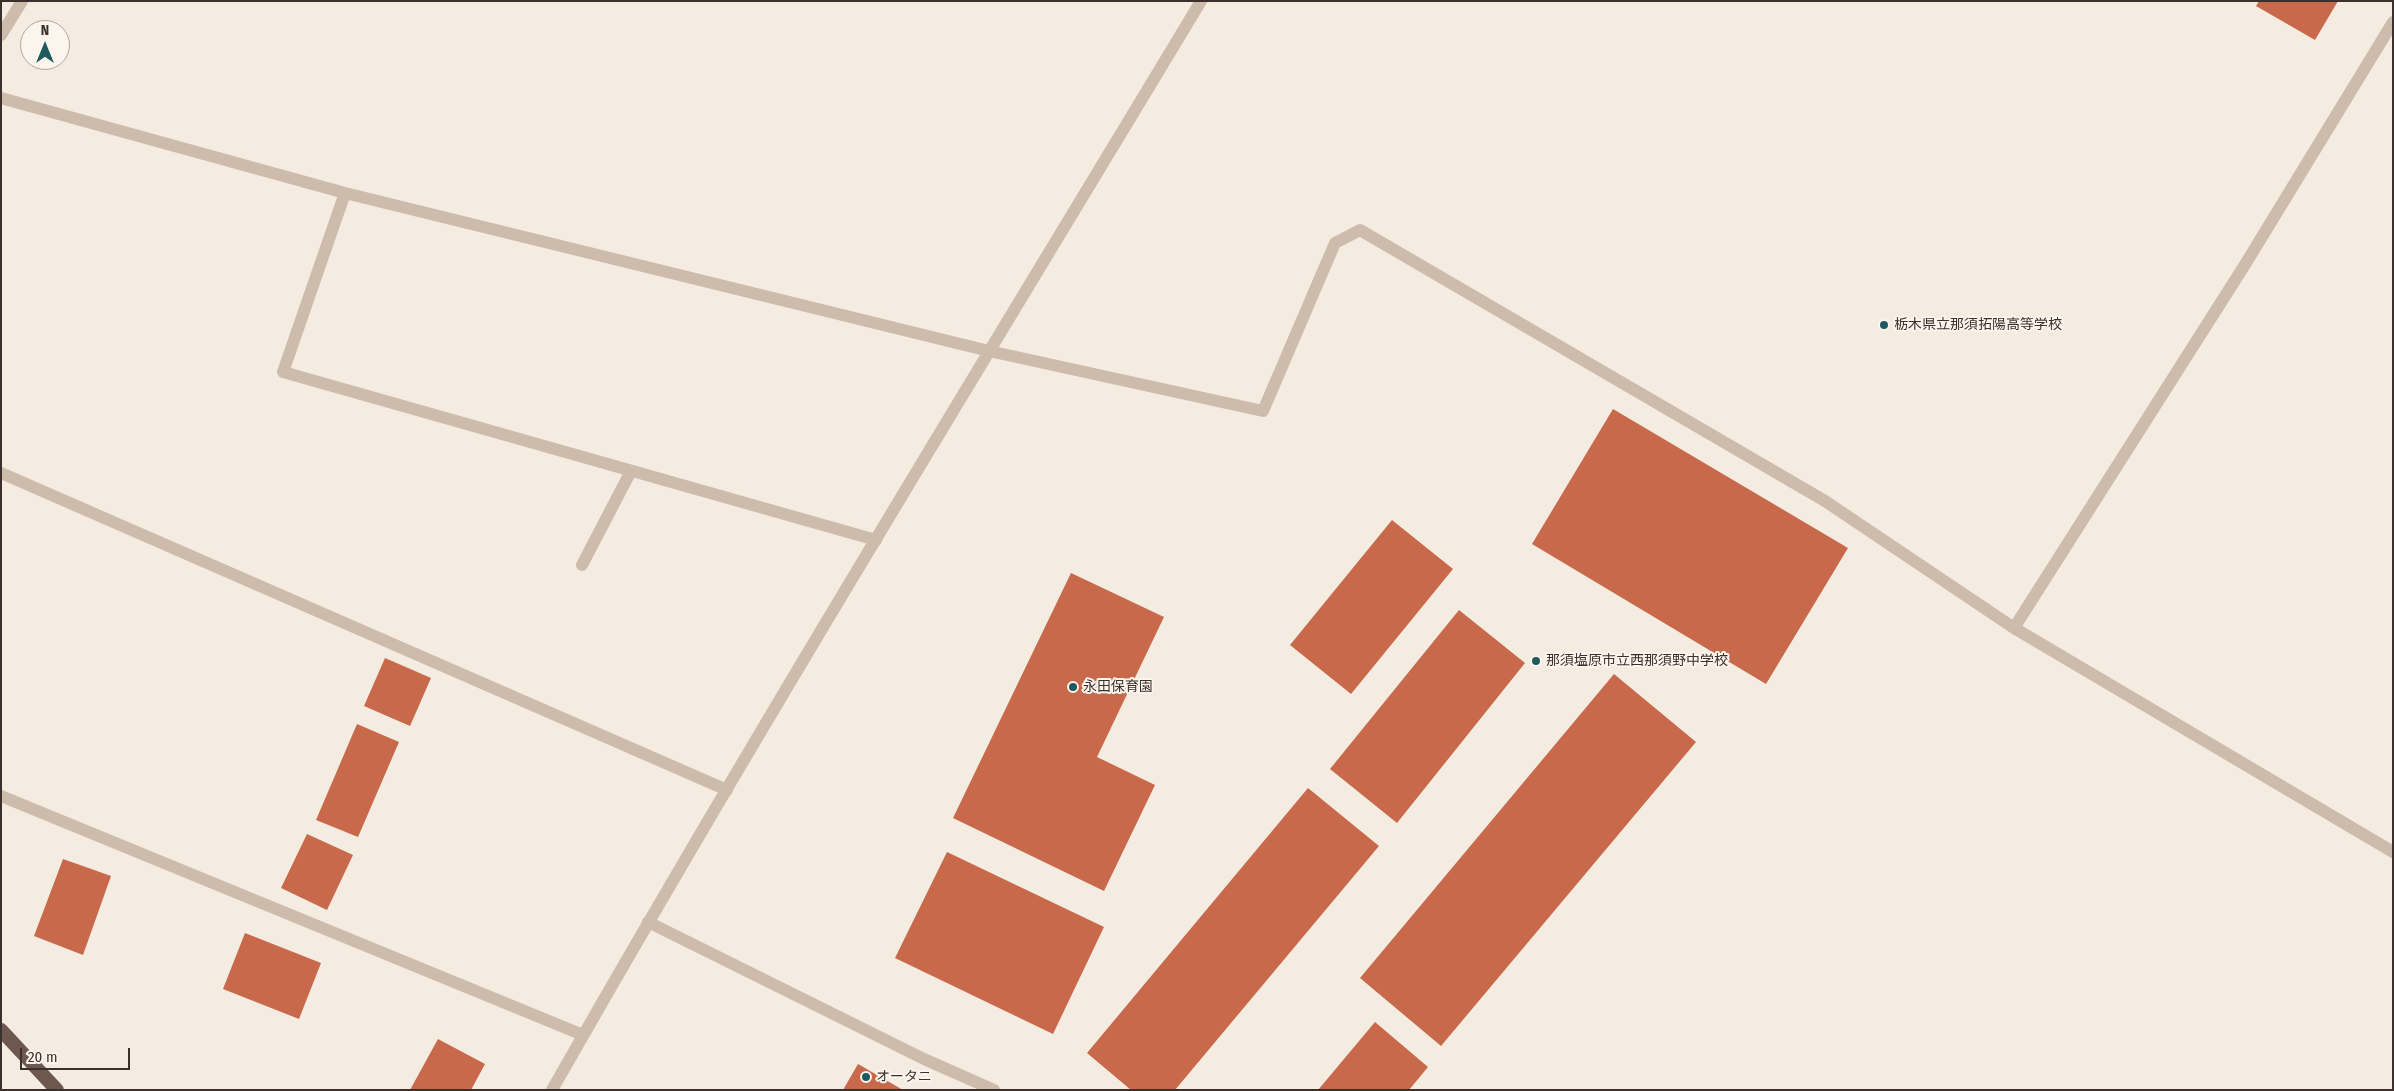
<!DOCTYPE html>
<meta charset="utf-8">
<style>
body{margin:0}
#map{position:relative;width:2394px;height:1091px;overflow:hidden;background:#f4ebe1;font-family:"Fira Sans Condensed",sans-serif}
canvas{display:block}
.frame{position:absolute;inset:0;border:2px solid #3b302b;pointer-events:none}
.north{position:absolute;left:20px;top:20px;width:50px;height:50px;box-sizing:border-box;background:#fbf5ee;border:1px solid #aea6a0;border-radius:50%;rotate:0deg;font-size:14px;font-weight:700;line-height:20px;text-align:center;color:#3b302b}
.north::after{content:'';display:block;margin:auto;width:18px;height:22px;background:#1f5a5e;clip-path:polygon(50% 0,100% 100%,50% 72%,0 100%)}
.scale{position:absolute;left:20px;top:1048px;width:110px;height:22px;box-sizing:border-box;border:2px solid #3b302b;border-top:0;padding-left:6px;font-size:15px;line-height:18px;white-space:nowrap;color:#3b302b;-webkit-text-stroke:4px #fbf5ee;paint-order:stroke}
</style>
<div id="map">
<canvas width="2394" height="1091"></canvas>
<div class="frame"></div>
<div class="north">N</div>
<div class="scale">20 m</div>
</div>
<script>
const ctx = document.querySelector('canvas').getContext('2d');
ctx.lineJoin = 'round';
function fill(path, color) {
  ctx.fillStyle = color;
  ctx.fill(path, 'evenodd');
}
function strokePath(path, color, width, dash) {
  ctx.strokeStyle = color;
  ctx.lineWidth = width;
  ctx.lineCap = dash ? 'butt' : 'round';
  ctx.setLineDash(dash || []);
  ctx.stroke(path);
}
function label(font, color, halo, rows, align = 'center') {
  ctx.font = font + ' "Fira Sans Condensed","Noto Sans JP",sans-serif';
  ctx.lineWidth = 4;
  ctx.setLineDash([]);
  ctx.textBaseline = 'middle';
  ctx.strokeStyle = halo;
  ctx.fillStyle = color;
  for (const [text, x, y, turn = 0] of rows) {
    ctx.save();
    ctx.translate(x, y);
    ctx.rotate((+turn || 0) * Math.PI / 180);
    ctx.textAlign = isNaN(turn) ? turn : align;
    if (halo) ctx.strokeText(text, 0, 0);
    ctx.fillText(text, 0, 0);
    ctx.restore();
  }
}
const building = new Path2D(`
 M2259 1H2338L2315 40 2256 6Z
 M1613 409 1848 548 1766 684 1532 544Z
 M1392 520 1453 569 1351 694 1290 645Z
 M1071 573 1164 617 1097 757 1155 785 1104 891 953 818Z
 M1459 610 1525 663 1397 823 1330 769Z
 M385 658 431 678 410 726 364 706Z
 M1614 674 1696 742 1441 1046 1360 978Z
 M357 724 399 742 358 837 316 820Z
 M1308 788 1379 846 1175 1090H1131L1087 1053Z
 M307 834 353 855 327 910 281 888Z
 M947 852 1104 927 1053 1034 895 958Z
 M63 859 111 876 83 955 34 936Z
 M245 933 321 963 299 1019 223 989Z
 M1375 1022 1428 1067 1409 1090H1318Z
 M438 1039 485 1064 471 1090H410Z
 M858 1064 903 1090H843Z`);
const minor = new Path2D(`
 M1 35 22 1
 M1 98 345 193 989 351 1263 411 1335 243 1360 230 1825 501 2014 628 2393 852
 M345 193 283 372 876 540
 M1 473 727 790
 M582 565 631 471
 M2014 628 2246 263 2393 22
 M1 796 583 1035
 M648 922 924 1059 994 1090`);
const tertiary = new Path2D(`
 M552 1090C761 723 983 363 1201 1`);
const trunk = new Path2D(`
 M1 1030 57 1090`);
const markers = [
 [1884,325,5,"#1f5a5e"],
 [1536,661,5,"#1f5a5e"],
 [1073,687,5,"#1f5a5e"],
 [866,1077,5,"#1f5a5e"]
];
const poiNames = [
 ["栃木県立那須拓陽高等学校",1894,325],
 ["那須塩原市立西那須野中学校",1546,661],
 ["永田保育園",1083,687],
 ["オータニ",876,1077]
];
fill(building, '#c8694b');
strokePath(minor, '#cdbbac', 12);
strokePath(tertiary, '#cdbbac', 12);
strokePath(trunk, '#6c584f', 14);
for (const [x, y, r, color] of markers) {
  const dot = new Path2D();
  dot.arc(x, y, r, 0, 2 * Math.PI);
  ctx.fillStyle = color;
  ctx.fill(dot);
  strokePath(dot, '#fbf5ee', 2);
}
label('14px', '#3b302b', '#fbf5ee', poiNames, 'left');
</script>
